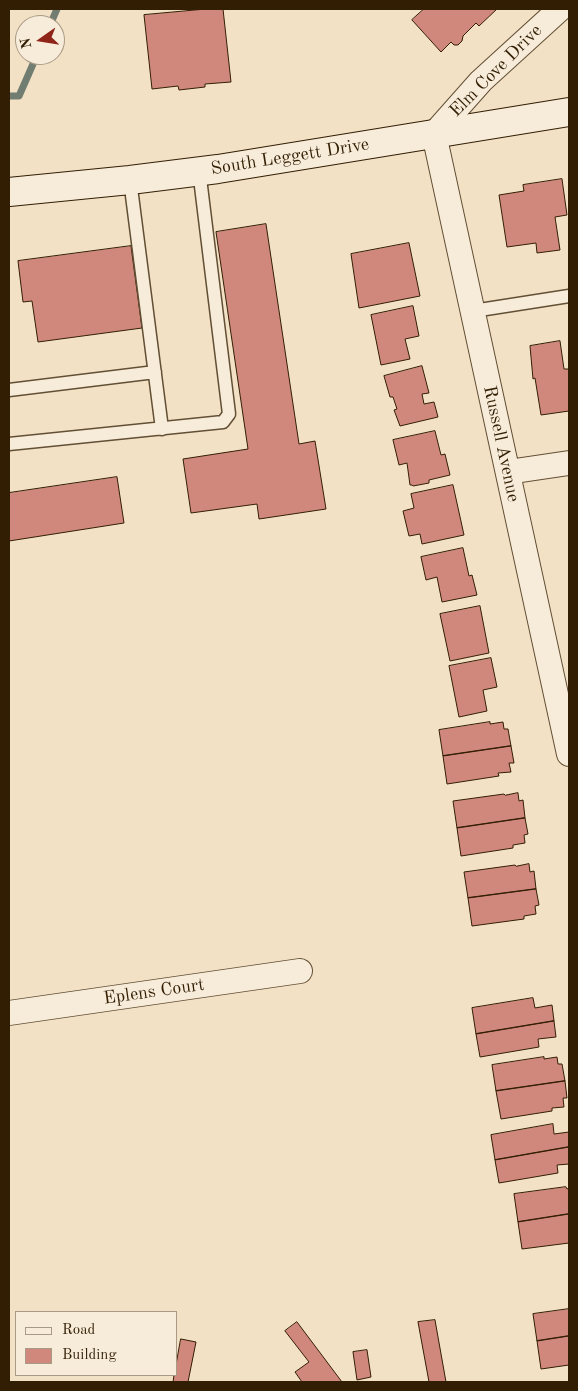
<!DOCTYPE html>
<style>
body{margin:0}
#map{position:relative;width:578px;height:1391px;overflow:hidden;background:#f3e1c6;font-family:"Old Standard TT",serif}
canvas{display:block}
.frame{position:absolute;inset:0;border:10px solid #321e03;pointer-events:none}
.legend{position:absolute;left:15px;top:1311px;width:162px;height:65px;box-sizing:border-box;background:#f7ecda;border:1px solid #a89a84;margin:0;padding:6px 9px;list-style:none;font-size:15px;color:#321e03}
.legend li{display:flex;align-items:center;gap:10px;height:25px}
.legend b{width:25px;border:1px solid #a89a84}
.north{position:absolute;left:15px;top:15px;width:50px;height:50px;box-sizing:border-box;background:#f7ecda;border:1px solid #a89a84;border-radius:50%;rotate:257deg;font-size:14px;font-weight:700;line-height:20px;text-align:center;color:#321e03}
.north::after{content:'';display:block;margin:auto;width:18px;height:22px;background:#8f2418;clip-path:polygon(50% 0,100% 100%,50% 72%,0 100%)}
</style>
<div id="map">
<canvas width="578" height="1391"></canvas>
<div class="frame"></div>
<ul class="legend">
<li><b style="height:6px;background:#f7ecda"></b>Road</li>
<li><b style="height:14px;background:#d0887d"></b>Building</li>
</ul>
<div class="north">N</div>
</div>
<script>
const ctx = document.querySelector('canvas').getContext('2d');
ctx.lineJoin = 'round';
function strokePath(path, color, width, dash) {
  ctx.strokeStyle = color;
  ctx.lineWidth = width;
  ctx.lineCap = dash ? 'butt' : 'round';
  ctx.setLineDash(dash || []);
  ctx.stroke(path);
}
function fill(path, color) {
  ctx.fillStyle = color;
  ctx.fill(path, 'evenodd');
}
function label(font, color, halo, rows, align = 'center') {
  ctx.font = font + ' "Old Standard TT",serif';
  ctx.lineWidth = 4;
  ctx.setLineDash([]);
  ctx.textBaseline = 'middle';
  ctx.strokeStyle = halo;
  ctx.fillStyle = color;
  for (const [text, x, y, turn = 0] of rows) {
    ctx.save();
    ctx.translate(x, y);
    ctx.rotate((+turn || 0) * Math.PI / 180);
    ctx.textAlign = isNaN(turn) ? turn : align;
    if (halo) ctx.strokeText(text, 0, 0);
    ctx.fillText(text, 0, 0);
    ctx.restore();
  }
}
const stream = new Path2D(`
 M50 25 57 9
 M9 96H19L37 55`);
const building = new Path2D(`
 M206 9H223L231 82 205 84V87L179 90 178 86 152 89 144 15Z
 M424 9H497L479 26 476 23 463 36 462 41 458 45H454L451 42 441 52 412 20Z
 M562 179 567 215 555 217 560 250 537 253 536 243 507 247 499 195 524 191 523 185Z
 M266 224 299 444 315 441 326 509 259 519 257 504 191 513 183 459 248 449 216 232Z
 M409 243 420 296 359 308 351 254Z
 M131 246 142 328 38 342 32 301 23 302 18 261Z
 M413 306 419 336 405 339 410 359 381 365 371 315Z
 M560 341 564 369H569V411L541 415 535 378 533 379 530 346Z
 M422 366 429 393 422 394 424 404 434 402 438 417 400 426 394 410 397 409 393 397H390L384 376Z
 M435 431 441 455 445 454 450 475 429 480V483L413 486 412 485H410L407 463 399 465 393 440Z
 M117 477 124 523 9 541V493Z
 M453 485 464 535 422 544 420 534 409 536 403 511 414 508 411 494Z
 M463 548 469 576 472 575 477 595 442 602 437 577 426 580 421 557Z
 M480 606 489 653 450 661 440 614Z
 M491 658 497 687 483 690 487 711 459 717 449 666Z
 M490 722V724L503 722 504 729H508L511 746 443 756 439 730Z
 M511 746 514 763H509L511 772 498 773 499 776 447 784 443 756Z
 M518 793 519 801 523 800 525 818 457 828 453 801 504 794 505 795Z
 M525 818 528 834 524 835 525 843 513 845V848L461 856 457 828Z
 M529 864 530 872 534 871 536 889 468 898 464 872 515 865 516 866Z
 M536 889 539 905 535 906 536 914 524 916V919L472 926 468 898Z
 M533 998 535 1008 552 1005 554 1021 476 1034 472 1008Z
 M554 1021 556 1037 538 1039 539 1047 480 1057 476 1034Z
 M544 1057V1059L557 1057 558 1064H562L565 1081 496 1091 492 1065Z
 M565 1081 567 1098H563L564 1107 552 1108V1111L501 1119 496 1091Z
 M553 1124 554 1134 569 1132V1147L495 1160 491 1135Z
 M569 1147V1164L557 1165 558 1173 499 1183 495 1160Z
 M566 1187 567 1189 569 1188V1214L518 1222 514 1194Z
 M569 1214V1243L522 1249 518 1222Z
 M569 1309V1336L537 1341 533 1314Z
 M435 1320 446 1382H429L418 1322Z
 M297 1322 342 1382H302L295 1372 309 1362 285 1331Z
 M569 1336V1365L541 1369 537 1341Z
 M181 1339 196 1342 188 1382H173L174 1375H176V1365Z
 M367 1350 371 1377 357 1380 353 1352Z`);
const lane = new Path2D(`
 M130 180 162 429
 M473 311 569 296
 M9 390 155 372
 M9 444 223 422 229 414 199 170`);
const street = new Path2D(`
 M560 9 481 81 434 134 569 754
 M508 472 569 463
 M9 1013 300 971`);
const secondary = new Path2D(`
 M9 192 130 180 218 169 569 112`);
const streetNames = [
 ["Elm Cove Drive",496,71,-45],
 ["South Leggett Drive",290,157,-9],
 ["Russell Avenue",501,444,78],
 ["Eplens Court",154,992,-8]
];
strokePath(stream, '#727d72', 7);
fill(building, '#d0887d');
strokePath(building, '#321e03', 1);
strokePath(lane, '#624f34', 15);
strokePath(street, '#624f34', 26);
strokePath(secondary, '#321e03', 30);
strokePath(lane, '#f7ecda', 12);
strokePath(street, '#f7ecda', 24);
strokePath(secondary, '#f7ecda', 28);
label('18px', '#321e03', '#f7ecda', streetNames);
</script>
